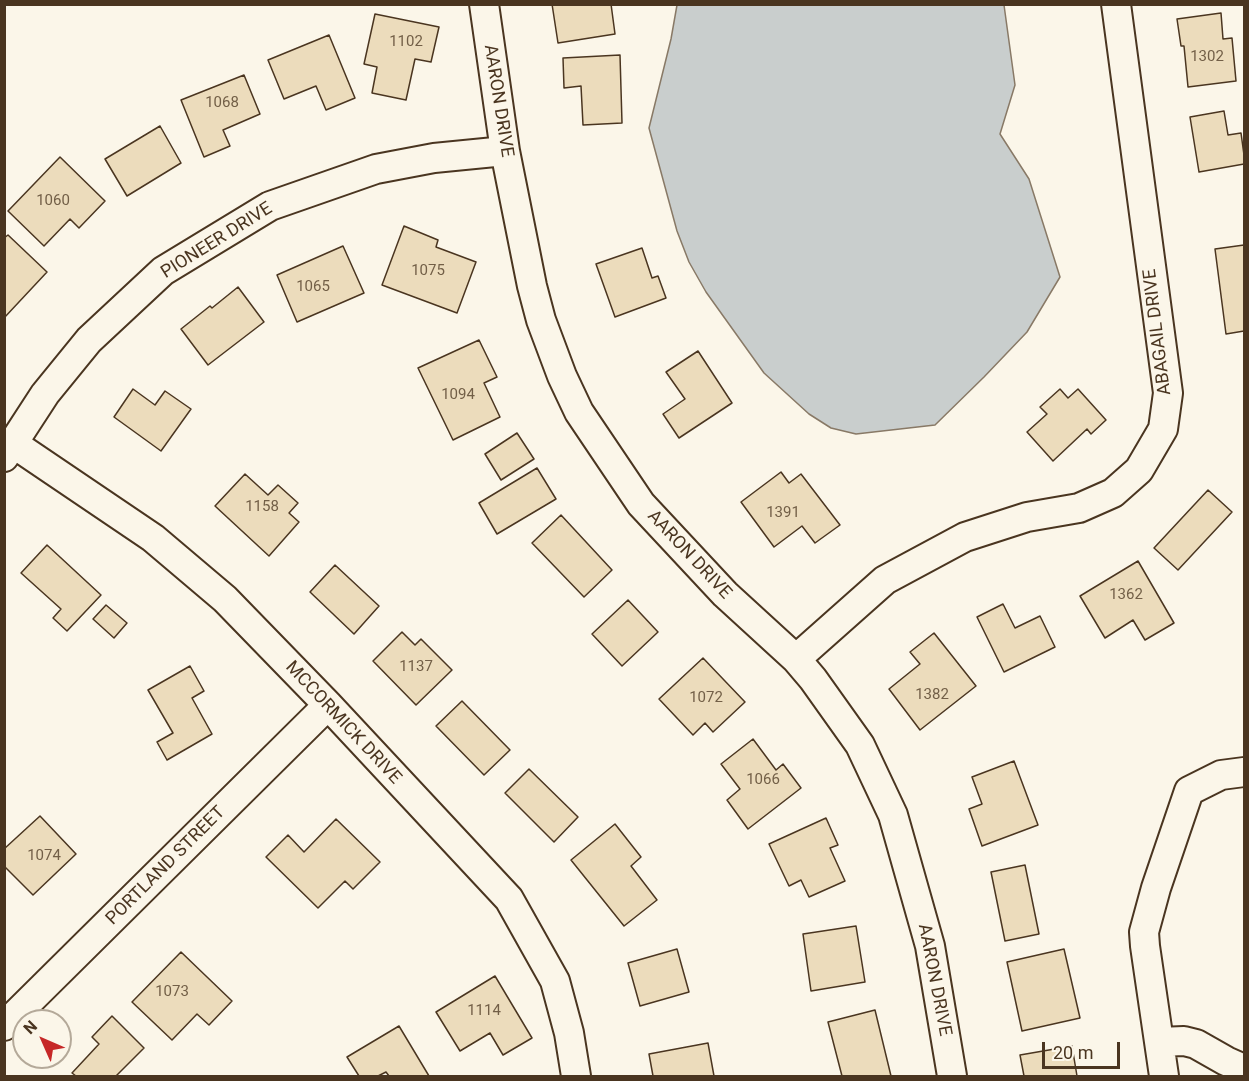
<!DOCTYPE html>
<style>
body{margin:0}
#map{position:relative;width:1249px;height:1081px;overflow:hidden;background:#fbf6e9;font-family:Roboto,sans-serif}
canvas{display:block}
.frame{position:absolute;inset:0;border:6px solid #4a3520;pointer-events:none}
.north{position:absolute;left:12px;top:1009px;width:60px;height:60px;box-sizing:border-box;background:#fbf6e9;border:2px solid #b4a999;border-radius:50%;rotate:315deg;font-size:16px;font-weight:700;line-height:24px;text-align:center;color:#4a3520}
.north::after{content:'';display:block;margin:auto;width:21px;height:27px;background:#c62828;clip-path:polygon(50% 0,100% 100%,50% 72%,0 100%)}
.scale{position:absolute;left:1042px;top:1042px;width:78px;height:27px;box-sizing:border-box;border:3px solid #4a3520;border-top:0;padding-left:8px;font-size:18px;line-height:21px;white-space:nowrap;color:#4a3520;-webkit-text-stroke:4px #fbf6e9;paint-order:stroke}
</style>
<div id="map">
<canvas width="1249" height="1081"></canvas>
<div class="frame"></div>
<div class="north">N</div>
<div class="scale">20 m</div>
</div>
<script>
const ctx = document.querySelector('canvas').getContext('2d');
ctx.lineJoin = 'round';
function fill(path, color) {
  ctx.fillStyle = color;
  ctx.fill(path, 'evenodd');
}
function strokePath(path, color, width, dash) {
  ctx.strokeStyle = color;
  ctx.lineWidth = width;
  ctx.lineCap = dash ? 'butt' : 'round';
  ctx.setLineDash(dash || []);
  ctx.stroke(path);
}
function label(font, color, halo, rows, align = 'center') {
  ctx.font = font + ' Roboto,sans-serif';
  ctx.lineWidth = 4.5;
  ctx.setLineDash([]);
  ctx.textBaseline = 'middle';
  ctx.strokeStyle = halo;
  ctx.fillStyle = color;
  for (const [text, x, y, turn = 0] of rows) {
    ctx.save();
    ctx.translate(x, y);
    ctx.rotate((+turn || 0) * Math.PI / 180);
    ctx.textAlign = isNaN(turn) ? turn : align;
    if (halo) ctx.strokeText(text, 0, 0);
    ctx.fillText(text, 0, 0);
    ctx.restore();
  }
}
const water = new Path2D(`
 M677 5H1004L1015 85 1000 134 1029 179 1060 277 1027 332 984 377 935 425 856 434 831 428 809 414 764 373 706 292 689 262 677 231 649 128 671 39Z`);
const building = new Path2D(`
 M552 4H611L615 34 558 43Z
 M1221 13 1223 39 1232 38 1236 81 1188 87 1184 46H1181L1177 19Z
 M375 14 439 27 431 62 415 59 406 100 372 93 377 67 364 64Z
 M329 35 355 98 326 110 316 86 284 99 268 60Z
 M620 55 622 123 583 125 581 86 564 88 563 58Z
 M244 75 260 114 223 130 230 146 204 157 181 100Z
 M1224 111 1228 135 1241 133 1244 155V164L1199 172 1190 117Z
 M160 126 181 163 127 196 105 159Z
 M60 157 105 201 79 228 70 219 44 246 8 211Z
 M404 226 438 240 436 247 476 262 457 313 382 285Z
 M8 235 47 272 4 318V238Z
 M1244 245V331L1226 334 1215 249Z
 M343 246 364 293 297 322 277 275Z
 M642 248 652 278 658 276 666 298 615 317 596 264Z
 M238 287 264 322 208 365 181 329 210 306 212 308Z
 M479 340 497 377 484 383 500 417 453 440 418 368Z
 M698 351 732 403 679 438 663 414 685 399 666 372Z
 M133 389 155 405 165 391 191 409 161 451 114 417Z
 M1060 389 1068 398 1078 389 1106 420 1091 434 1087 429 1053 461 1027 432 1047 414 1040 407Z
 M517 433 534 459 501 480 485 454Z
 M537 468 556 499 497 534 479 503Z
 M781 472 789 483 801 474 840 525 815 543 802 526 774 547 741 502Z
 M245 474 268 495 278 485 298 503 289 513 299 522 269 556 215 506Z
 M1208 490 1232 512 1178 570 1154 548Z
 M561 515 612 570 584 597 532 543Z
 M47 545 101 595 67 631 53 618 61 609 21 573Z
 M1138 561 1174 623 1145 640 1133 620 1105 638 1080 596Z
 M335 565 379 606 354 634 310 592Z
 M628 600 658 632 622 666 592 634Z
 M1003 604 1015 628 1040 616 1055 647 1004 672 977 617Z
 M106 605 127 623 114 638 93 619Z
 M402 632 415 645 421 639 452 670 416 705 373 661Z
 M934 633 976 686 920 730 889 689 920 664 910 652Z
 M703 658 745 702 713 732 705 723 693 735 659 699Z
 M190 666 204 691 192 698 212 734 167 760 157 742 173 733 148 690Z
 M462 701 510 750 484 775 436 726Z
 M753 739 776 770 783 764 801 788 748 829 727 800 740 789 721 764Z
 M1014 761 1038 825 982 846 969 809 982 804 972 777Z
 M529 769 578 817 554 842 505 793Z
 M40 816 76 854 33 895 4 866V849Z
 M826 818 838 845 830 848 845 881 809 897 801 880 789 886 769 844Z
 M336 819 380 862 353 889 345 881 318 908 266 857 288 835 304 852Z
 M615 824 641 857 631 866 657 900 624 926 571 860Z
 M1025 865 1039 934 1005 941 991 872Z
 M856 926 865 982 811 991 803 934Z
 M677 949 689 992 640 1006 628 963Z
 M1064 949 1080 1018 1022 1031 1007 962Z
 M181 952 232 1001 209 1025 197 1014 172 1040 132 1002Z
 M495 976 532 1038 503 1055 490 1033 460 1051 436 1012Z
 M875 1010 891 1076H842L828 1022Z
 M112 1016 144 1048 116 1076H76L72 1073 99 1044 92 1037Z
 M399 1026 429 1076H389L386 1072 378 1076H359L347 1057Z
 M708 1043 714 1076H653L649 1054Z
 M1072 1046 1077 1076H1024L1020 1055Z`);
const minor = new Path2D(`
 M484 4 505 151 532 286 541 320 562 376 579 412 641 504 725 594 796 659 813 679 860 745 893 815 930 946 952 1076
 M14 444 153 538 225 599 328 705 509 899 555 981 569 1033 576 1076
 M4 457 45 394 89 340 163 271 270 206 376 169 434 158 505 151
 M796 659 885 580 965 537 1027 517 1079 508 1113 493 1139 470 1163 429 1168 393 1116 4
 M4 1026 328 705
 M1159 1042 1184 1041 1196 1044 1226 1061 1244 1069
 M1164 1076 1145 946 1144 932 1156 888 1189 791 1221 775 1244 772`);
const numberNames = [
 ["1102",406,42],
 ["1302",1207,57],
 ["1068",222,103],
 ["1060",53,201],
 ["1075",428,271],
 ["1065",313,287],
 ["1094",458,395],
 ["1158",262,507],
 ["1391",783,513],
 ["1362",1126,595],
 ["1137",416,667],
 ["1382",932,695],
 ["1072",706,698],
 ["1066",763,780],
 ["1074",44,856],
 ["1073",172,992],
 ["1114",484,1011]
];
const streetNames = [
 ["AARON DRIVE",498,101,81],
 ["PIONEER DRIVE",217,241,-32],
 ["ABAGAIL DRIVE",1158,332,-97],
 ["AARON DRIVE",689,555,47],
 ["MCCORMICK DRIVE",343,723,47],
 ["PORTLAND STREET",166,866,-45],
 ["AARON DRIVE",934,980,79]
];
fill(water, '#c9cecd');
strokePath(water, '#887966', 1.5);
fill(building, '#ecdcbc');
strokePath(building, '#4a3520', 1.5);
strokePath(minor, '#4a3520', 32);
strokePath(minor, '#fbf6e9', 28);
label('15px', '#725f47', null, numberNames);
label('18px', '#4a3520', '#fbf6e9', streetNames);
</script>
